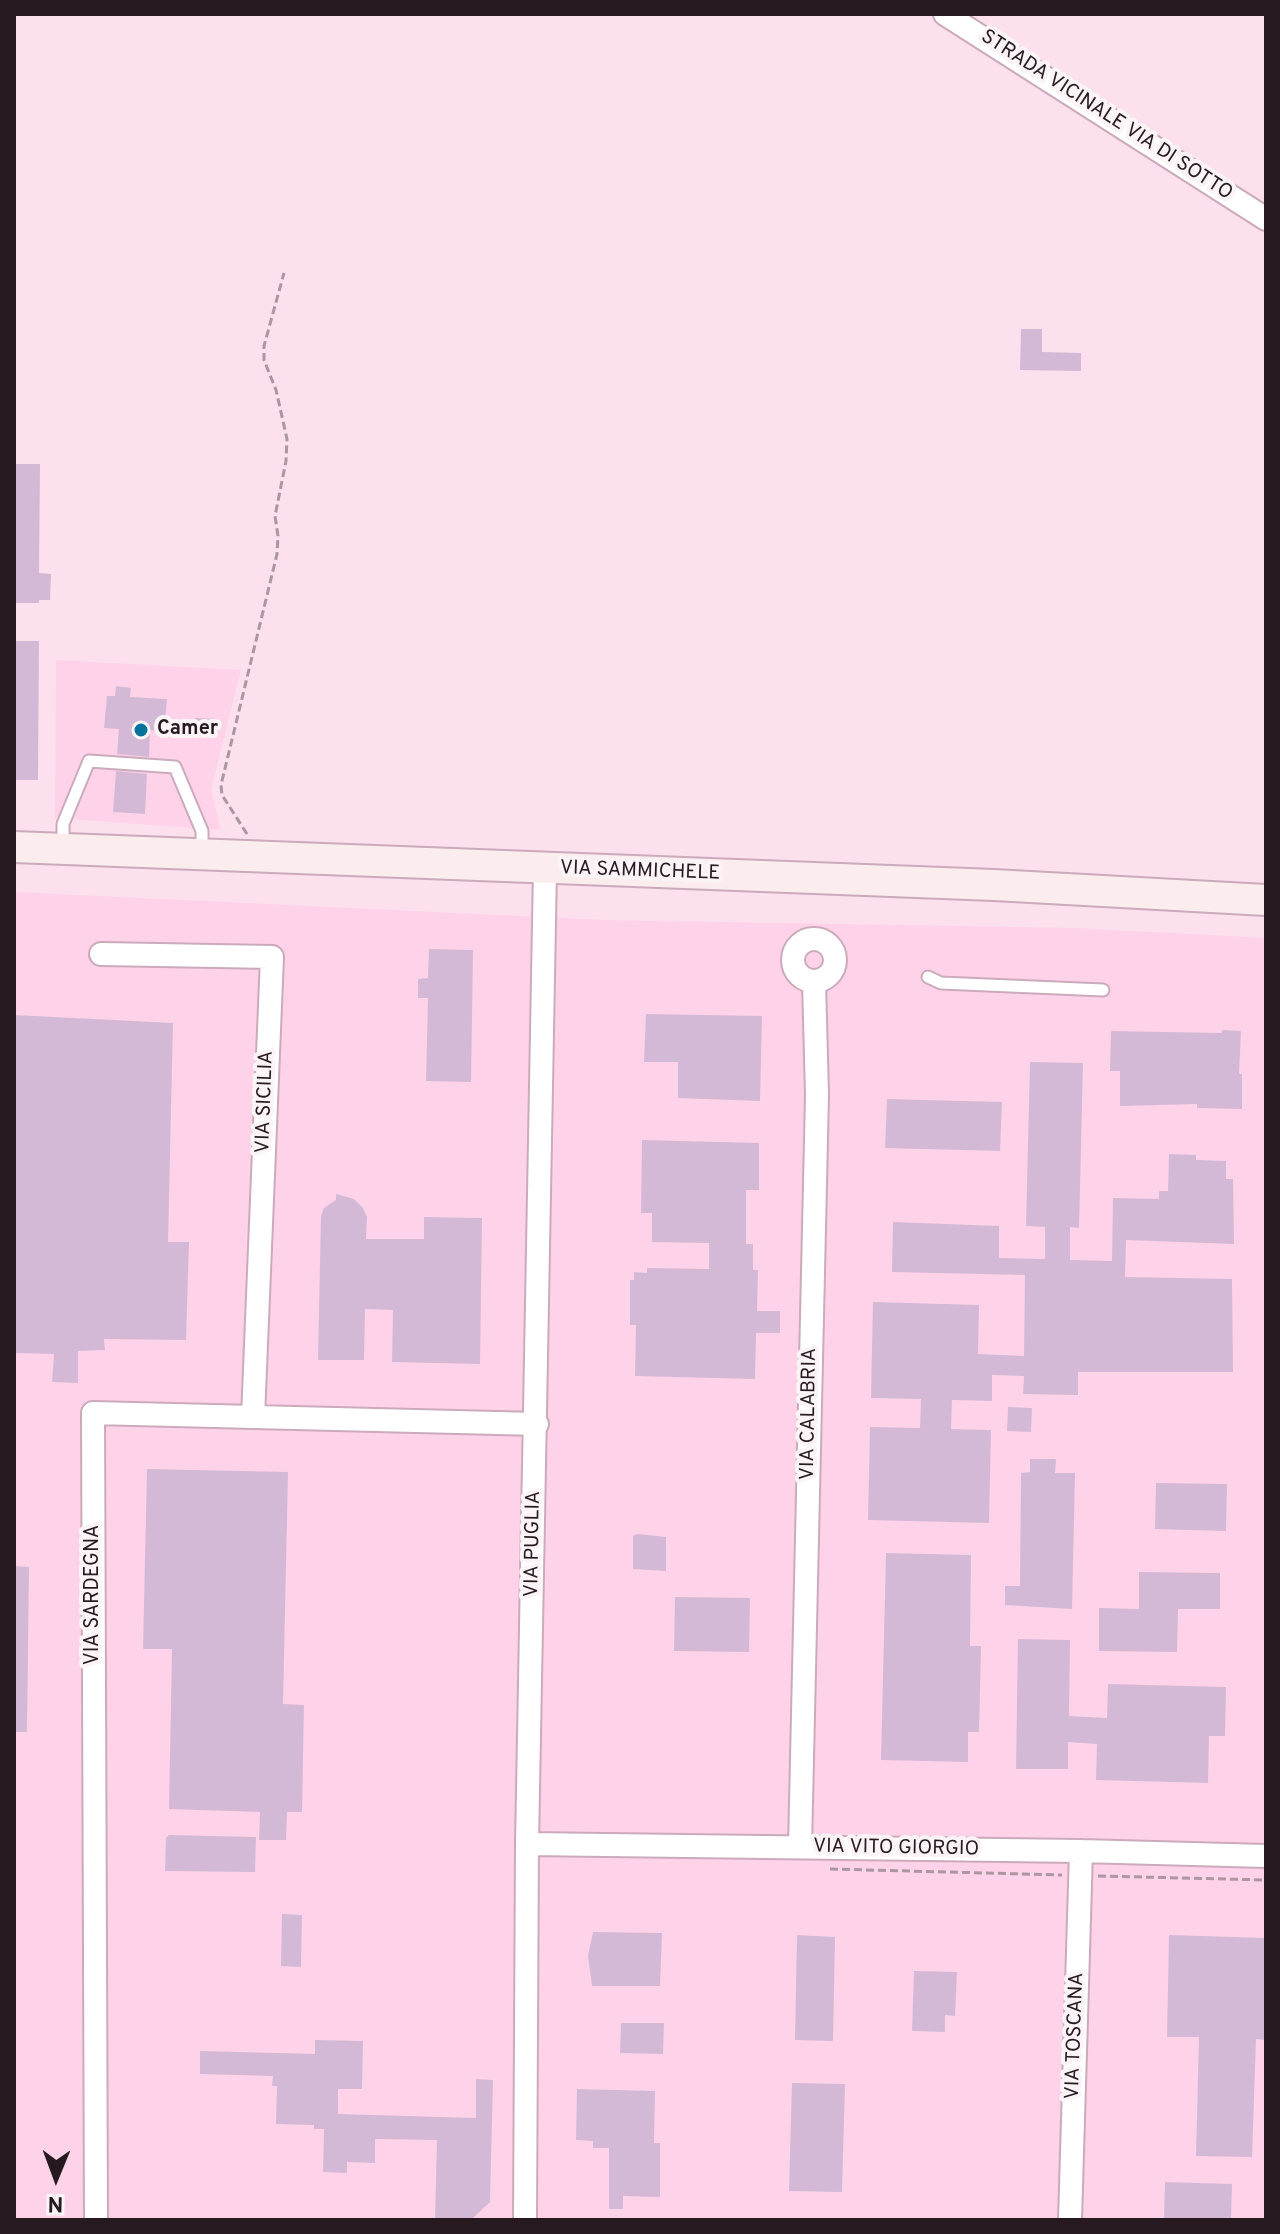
<!DOCTYPE html>
<style>
body{margin:0}
#map{position:relative;width:1280px;height:2234px;overflow:hidden;background:#fce0ee;font-family:Overpass,sans-serif}
canvas{display:block}
.frame{position:absolute;inset:0;border:16px solid #261a20;pointer-events:none}
.north{position:absolute;left:16px;top:2138px;width:80px;height:80px;-webkit-text-stroke:6px #fbf4f7;paint-order:stroke;rotate:181deg;font-size:22px;font-weight:700;line-height:32px;text-align:center;color:#261a20}
.north::after{content:'';display:block;margin:auto;width:28px;height:36px;background:#261a20;clip-path:polygon(50% 0,100% 100%,50% 72%,0 100%)}
</style>
<div id="map">
<canvas width="1280" height="2234"></canvas>
<div class="frame"></div>
<div class="north">N</div>
</div>
<script>
const ctx = document.querySelector('canvas').getContext('2d');
ctx.lineJoin = 'round';
function fill(path, color) {
  ctx.fillStyle = color;
  ctx.fill(path, 'evenodd');
}
function strokePath(path, color, width, dash) {
  ctx.strokeStyle = color;
  ctx.lineWidth = width;
  ctx.lineCap = dash ? 'butt' : 'round';
  ctx.setLineDash(dash || []);
  ctx.stroke(path);
}
function label(font, color, halo, rows, align = 'center') {
  ctx.font = font + ' Overpass,sans-serif';
  ctx.lineWidth = 8;
  ctx.setLineDash([]);
  ctx.textBaseline = 'middle';
  ctx.strokeStyle = halo;
  ctx.fillStyle = color;
  for (const [text, x, y, turn = 0] of rows) {
    ctx.save();
    ctx.translate(x, y);
    ctx.rotate((+turn || 0) * Math.PI / 180);
    ctx.textAlign = isNaN(turn) ? turn : align;
    if (halo) ctx.strokeText(text, 0, 0);
    ctx.fillText(text, 0, 0);
    ctx.restore();
  }
}
const built = new Path2D(`
 M56 660 241 670 211 790 221 830 55 818Z
 M14 892 605 920 1075 928 1266 938V2220H14Z`);
const building = new Path2D(`
 M1021 329H1042V352L1081 353V371L1020 370Z
 M14 464H40L39 573 51 574 50 600H39V603H14Z
 M14 641H39L38 780H14Z
 M116 686 131 688 130 697 167 699 164 732 150 730 149 757 117 754 119 729 104 728 107 696H115Z
 M195 718 219 719 218 734 194 733Z
 M116 771 147 774 145 814 113 812Z
 M429 949 473 950 471 1082 426 1081 428 998H418V979L428 978Z
 M646 1014 762 1016 760 1101 678 1098V1062H644Z
 M14 1015 173 1023 168 1242H189L186 1340 104 1339 105 1350 78 1351V1383L52 1382 54 1354 14 1353Z
 M1222 1030 1241 1031 1239 1074H1242V1109L1197 1108V1104L1120 1106V1071H1110L1111 1031 1222 1033Z
 M1030 1062 1083 1063 1079 1228 1070 1227V1260L1112 1261 1113 1198 1159 1199V1191H1168L1169 1154 1196 1155V1160L1226 1161V1179H1233L1234 1244 1126 1240 1125 1277 1232 1279 1233 1372H1078V1395L1023 1394 1024 1376 992 1375V1401L952 1400 951 1429 991 1430 989 1523 868 1520 870 1427 920 1428 921 1399 871 1398 873 1302 979 1305 978 1354 1024 1356 1025 1275 892 1272 893 1222 999 1226V1258L1045 1259V1227L1026 1226Z
 M887 1099 1002 1102 1000 1151 885 1148Z
 M642 1140 759 1143V1190H746V1244H753V1270H758L757 1311H780V1333H756L755 1379 635 1376 636 1325H630V1280H634V1272L647 1273V1268L709 1269V1243L652 1242V1213H641Z
 M336 1194 354 1199 363 1208 367 1217 366 1239H424V1217L482 1218 480 1364 392 1362 393 1310 365 1309 364 1360H318L321 1216 324 1208 336 1200Z
 M1008 1407 1032 1408 1031 1432 1007 1431Z
 M1030 1459H1056L1055 1473H1075L1072 1609 1005 1605V1586H1020L1021 1473 1030 1472Z
 M147 1469 288 1472 283 1704 304 1705 302 1812H287L286 1840H259L260 1812 169 1809 172 1649H143Z
 M1156 1483 1227 1484 1226 1531 1155 1529Z
 M637 1534 666 1537V1571L633 1569V1536Z
 M886 1553 971 1555 970 1646H981L979 1732H968V1762L881 1760Z
 M14 1566 29 1567 27 1732H14Z
 M1139 1572 1220 1573V1609H1178L1177 1652 1099 1651V1608L1139 1609Z
 M675 1597 750 1598 749 1652 674 1651Z
 M1018 1639 1070 1640 1069 1716 1107 1718 1108 1684 1226 1687 1225 1736H1209L1208 1783 1096 1780 1097 1744 1068 1742V1769H1016Z
 M169 1835 256 1837 255 1872 165 1871 166 1838Z
 M282 1914 302 1915 301 1967 281 1966Z
 M593 1932 662 1933 660 1986H592L588 1956Z
 M797 1935 835 1937 833 2041 795 2040Z
 M1169 1935 1266 1938V2040L1256 2039 1252 2157 1196 2156 1199 2037H1167Z
 M914 1971 957 1972 955 2016 945 2015V2032L912 2031Z
 M621 2023H664L663 2054 620 2053Z
 M315 2040 363 2041 362 2089H338V2114L476 2118V2079L493 2080 490 2202 471 2220H435L437 2140 375 2139V2163L347 2162V2173L323 2172 324 2129H314V2125L276 2124 277 2086H272L273 2076 200 2074V2051L315 2054Z
 M792 2083 845 2084 842 2192 789 2191Z
 M577 2089 655 2091 654 2143H660V2197L623 2196V2209H609V2148H593V2141L576 2140Z
 M1165 2182 1232 2184 1231 2220H1164Z`);
const path = new Path2D(`
 M247 834 222 795 221 785 277 554 278 536 275 516 286 461 287 439 276 390 264 360V346L284 273
 M830 1869 1062 1875
 M1098 1876 1266 1880`);
const lane = new Path2D(`
 M63 848V824L89 761 175 767 202 831V851
 M928 977 941 983 1103 990`);
const street = new Path2D(`
 M945 14 1266 219
 M793 960a21 21 0 1 1 42 0a21 21 0 1 1-42 0Z
 M101 954 272 957 253 1417
 M527 1844 1081 1851 1266 1856
 M800 1847 817 1095 814 981
 M96 2220 93 1413 537 1424
 M525 2220 527 1844 545 869
 M1070 2220 1081 1851`);
const secondary = new Path2D(`
 M14 847 994 885 1266 900`);
const markers = [
 [141,730,8,"#05729e"]
];
const streetNames = [
 ["STRADA VICINALE VIA DI SOTTO",1106,116,33],
 ["VIA SAMMICHELE",640,872,2],
 ["VIA SICILIA",266,1102,-88],
 ["VIA CALABRIA",810,1414,-89],
 ["VIA PUGLIA",534,1544,-89],
 ["VIA SARDEGNA",94,1595,-90],
 ["VIA VITO GIORGIO",896,1849,1],
 ["VIA TOSCANA",1076,2036,-88]
];
const poiNames = [
 ["Camer",157,730]
];
fill(built, '#fed3e9');
fill(building, '#d4b9d6');
strokePath(lane, '#cbaabb', 15);
strokePath(street, '#cbaabb', 26);
strokePath(secondary, '#cbaabb', 34);
strokePath(path, '#ac96a1', 3, [8, 4]);
strokePath(lane, '#fff', 11);
strokePath(street, '#fff', 22);
strokePath(secondary, '#fbecee', 30);
for (const [x, y, r, color] of markers) {
  const dot = new Path2D();
  dot.arc(x, y, r, 0, 2 * Math.PI);
  ctx.fillStyle = color;
  ctx.fill(dot);
  strokePath(dot, '#fbf4f7', 3);
}
label('20px', '#261a20', '#fbf4f7', streetNames);
label('bold 20px', '#261a20', '#fbf4f7', poiNames, 'left');
</script>
